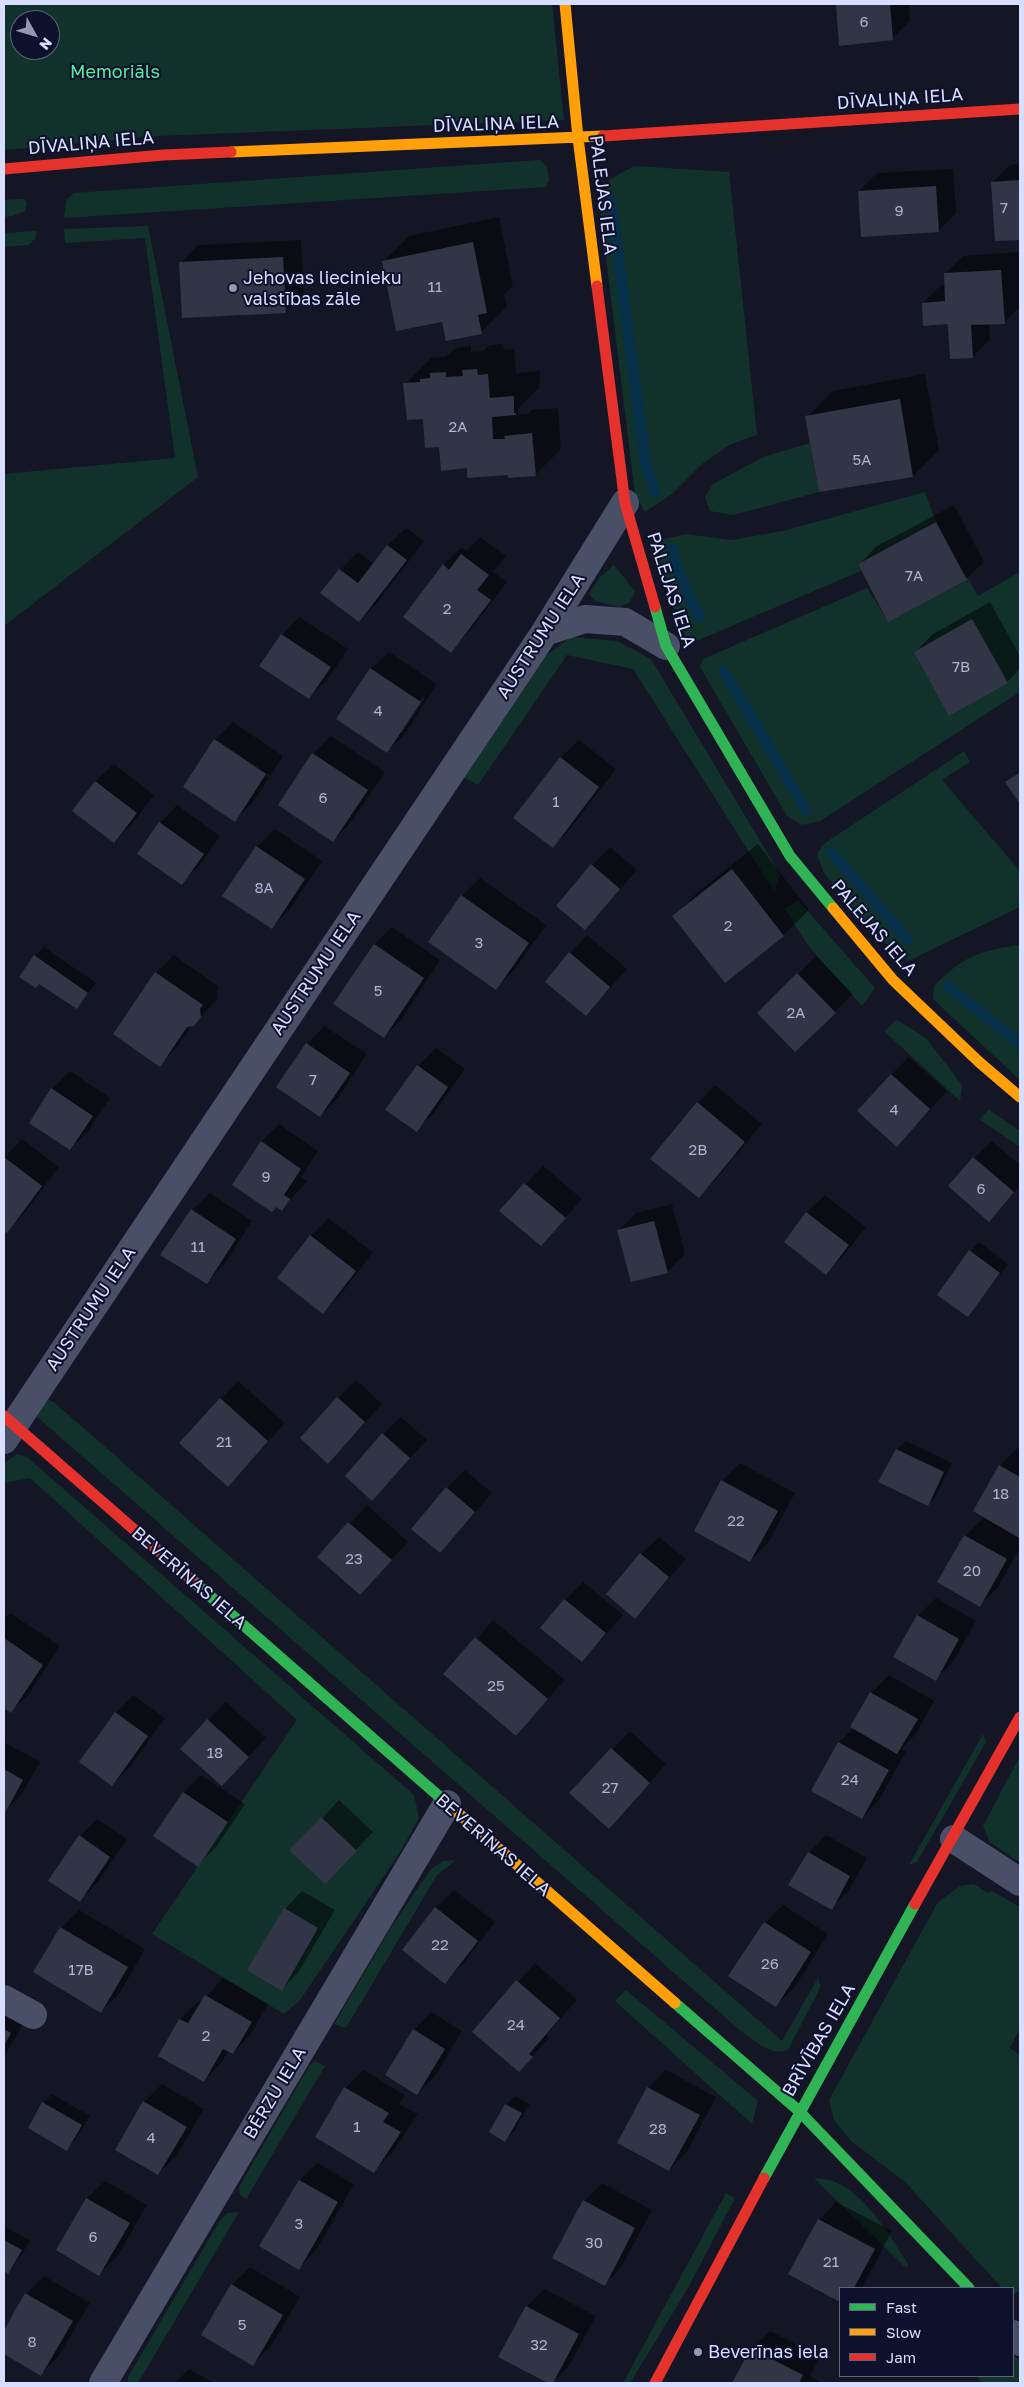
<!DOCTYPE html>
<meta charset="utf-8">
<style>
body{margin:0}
#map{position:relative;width:1024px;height:2387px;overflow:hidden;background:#141625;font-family:"Golos Text",sans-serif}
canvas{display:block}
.frame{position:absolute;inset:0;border:5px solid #d8deff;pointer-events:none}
.legend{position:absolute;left:839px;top:2287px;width:175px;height:90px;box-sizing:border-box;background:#0e112b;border:1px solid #5f6380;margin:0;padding:6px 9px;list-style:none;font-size:15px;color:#d8deff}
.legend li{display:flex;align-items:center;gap:10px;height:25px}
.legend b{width:25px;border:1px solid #5f6380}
.north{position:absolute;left:10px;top:10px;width:50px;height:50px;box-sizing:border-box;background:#0e112b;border:1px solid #5f6380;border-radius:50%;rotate:129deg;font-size:14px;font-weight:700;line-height:20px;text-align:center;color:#d8deff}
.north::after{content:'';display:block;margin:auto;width:18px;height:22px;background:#9398b3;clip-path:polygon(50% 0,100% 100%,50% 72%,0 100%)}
</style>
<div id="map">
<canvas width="1024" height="2387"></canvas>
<div class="frame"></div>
<ul class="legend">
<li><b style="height:6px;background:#30b455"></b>Fast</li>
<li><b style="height:6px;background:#ff9f0a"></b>Slow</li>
<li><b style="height:6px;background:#e5322d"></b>Jam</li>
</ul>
<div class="north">N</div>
</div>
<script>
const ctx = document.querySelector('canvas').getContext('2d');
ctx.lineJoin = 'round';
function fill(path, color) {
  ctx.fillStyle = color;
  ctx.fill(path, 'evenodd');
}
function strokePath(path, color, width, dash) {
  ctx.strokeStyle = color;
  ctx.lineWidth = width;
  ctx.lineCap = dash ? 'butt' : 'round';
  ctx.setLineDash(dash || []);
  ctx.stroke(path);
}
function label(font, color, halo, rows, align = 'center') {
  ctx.font = font + ' "Golos Text",sans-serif';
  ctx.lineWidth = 4;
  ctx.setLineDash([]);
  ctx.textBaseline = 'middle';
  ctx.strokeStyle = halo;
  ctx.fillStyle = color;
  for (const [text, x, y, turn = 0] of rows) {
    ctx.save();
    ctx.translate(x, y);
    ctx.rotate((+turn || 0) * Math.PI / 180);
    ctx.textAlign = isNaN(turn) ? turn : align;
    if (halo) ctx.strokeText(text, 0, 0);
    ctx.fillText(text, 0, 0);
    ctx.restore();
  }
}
const green = new Path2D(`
 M4 4H552L564 120 158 136 4 150ZM20 20H50V50H20Z
 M539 160 547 166 549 180 546 187 64 218 66 200 74 193Z
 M634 166 729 172 757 435 731 444 702 464 672 494 645 512 635 494 600 209 609 180Z
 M23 199 27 202 25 211 12 216 4 217V200Z
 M148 226 198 477 4 626V474L175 458 145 238 65 243 64 229Z
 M37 231 35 239 28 245 4 247V233Z
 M810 443 819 492 733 515 710 511 705 497 713 484 763 457Z
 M925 492 936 522 858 564 861 571 689 644 651 554 656 541 686 534 731 540 783 531Z
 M951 551 978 596 1020 572V692L820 821 802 825 787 816 700 667 703 659 867 588 888 621 966 581Z
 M614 565 635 591 629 603 619 607 595 601 589 594 600 577Z
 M571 637 617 641 651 659 780 874 774 891 633 669 567 655 478 785 463 777 544 657Z
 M964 751 970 762 942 780 1020 871V907L908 961 879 938 824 873 817 854 825 843Z
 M798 900 875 988 862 1006 809 947 785 909Z
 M1020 945V1080L933 999 934 986C964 956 978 951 1020 945Z
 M897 1020 926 1038 962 1085 960 1101 884 1031Z
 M989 1110 1020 1131V1147L979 1119Z
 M47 1399 55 1403 782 2041 818 1978 821 1986 788 2050C771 2057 756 2041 742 2032L36 1416Z
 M17 1454 27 1457 414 1795 419 1818 399 1854 300 2000 284 2014 152 1934 297 1720 30 1478 4 1483V1463Z
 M983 1734 986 1742 917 1862 909 1865Z
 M1020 1756V1863L990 1842 983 1826Z
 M456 1860 437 1875 346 2028 334 2024 392 1926 431 1869 443 1861Z
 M974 1884 988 1893 992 1891 1020 1907V2028L1010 2048 1020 2055V2290L1013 2295V2288H1002L905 2182 851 2141 834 2120 829 2100 938 1902 960 1886Z
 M626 1990 758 2101 752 2124 615 2001Z
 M315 2061 325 2066 246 2199 240 2195 239 2187 309 2066Z
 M814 2178C820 2179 828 2179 833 2181 866 2194 890 2236 908 2264L907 2269Z
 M726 2193 735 2198 688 2288 630 2383H623Z
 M239 2212 138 2383H128V2377L219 2222 227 2213Z
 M1013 2354 1020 2361V2383H981L977 2376H1013Z`);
const shadow = new Path2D(`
 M837 4H909L910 21 892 39 840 44Z
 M1020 164V238L996 240 992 183 1010 165Z
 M953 169 956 213 938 231 859 191 877 173Z
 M499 217 513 286 504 294 507 307 481 332 443 320 383 262 409 236Z
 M301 240 304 294 286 312 181 263 198 245Z
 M1019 252 1020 307 1004 322 989 323 990 339 973 357 948 323 923 303 941 285H946L945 274 963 256Z
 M503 344 504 350 514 349 516 373 540 371 539 388 518 409 519 414H528L531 410 558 408 561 449 535 475 509 474 468 467 440 445 405 384 431 358 444 357 457 348 471 346V352L483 351 490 345Z
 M925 374 939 450 913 476 807 417 833 391Z
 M954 505 984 562 966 579 859 564 877 546Z
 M406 528 424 541 377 603 359 621 322 593 340 570 358 552 374 564 388 545Z
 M480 537 506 556 493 572 507 582 468 633 451 651 444 565 461 547 466 551Z
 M990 602 1020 656V669L1007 682 915 652 933 634Z
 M299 617 348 649 327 680 309 698 282 635Z
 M389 652 437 684 405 734 387 752 371 669ZM423 696 425 698 402 733H399Z
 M233 722 283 756 270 776 217 740V743L269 778 253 802 235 820 215 740Z
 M331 736 385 772 351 822 333 840 313 754Z
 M579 740 616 769 570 829 553 847 515 817 561 757Z
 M114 764 154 795 132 824 114 842 74 811 96 781Z
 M1020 769V802L1007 783Z
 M177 805 220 836 199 866 181 883 160 823Z
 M275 829 322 861 289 910 272 927 257 847Z
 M758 844 809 910 783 935 674 916 699 891Z
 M610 847 637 870 585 929 592 865Z
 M480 878 546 925 514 970 496 988 462 896Z
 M392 927 440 960 402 1019 384 1036 375 944Z
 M587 935 627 969 586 1014 570 953Z
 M44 947 96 983 77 1008 40 983 36 987 35 956Z
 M174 955 219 987 217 990 218 998 193 1025 177 1047 160 1065 156 973Z
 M816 956 853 994 795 1051 759 1013Z
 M324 1026 367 1054 338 1098 320 1116 307 1044Z
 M436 1048 465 1069 434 1113 416 1130 418 1066Z
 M909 1057 947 1091 897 1145 891 1075Z
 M70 1071 110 1098 88 1131 70 1149 30 1122 52 1089Z
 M715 1085 762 1124 716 1179 699 1197 698 1103Z
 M279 1124 318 1151 301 1177 307 1181 282 1209 261 1142Z
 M22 1139 59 1167 24 1213 6 1231 4 1229V1158Z
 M992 1141 1020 1165V1186L989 1220 974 1158Z
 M543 1166 582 1199 541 1245 501 1211Z
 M210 1193 252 1221 224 1265 206 1283 192 1210Z
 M825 1195 866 1227 844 1255 826 1273 786 1242 807 1212Z
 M672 1204 685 1254 667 1272 619 1230 636 1213Z
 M328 1218 373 1252 341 1294 323 1312 311 1236Z
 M979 1242 1008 1264 968 1316 970 1251Z
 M356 1380 382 1404 328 1462 338 1398Z
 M238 1381 285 1423 228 1485 221 1399Z
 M401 1417 427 1440 372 1499 383 1434Z
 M906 1441 952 1463 936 1496 927 1505 880 1481 897 1449Z
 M1018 1448 1020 1449V1535L1017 1538 1020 1539V1548L998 1587 980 1605 965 1536 984 1517 974 1511 1000 1465Z
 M740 1463 795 1493 768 1543 750 1561 722 1481Z
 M465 1470 492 1493 440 1552 447 1488Z
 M367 1505 408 1542 360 1594 319 1557Z
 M659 1537 686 1559 635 1617 641 1554Z
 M583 1582 623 1615 582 1661 565 1600Z
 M936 1598 976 1621 953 1662 935 1680 918 1616Z
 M10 1613 60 1646 29 1694 11 1711 4 1707V1619Z
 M493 1620 565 1680 516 1734 445 1674Z
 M889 1675 934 1701 915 1735 901 1749 906 1752 879 1800 862 1818 813 1790 839 1742 854 1728 871 1693Z
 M133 1695 165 1718 130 1767 112 1785 116 1713Z
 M226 1702 266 1738 239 1767 208 1720Z
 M630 1731 666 1764 626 1809 571 1793Z
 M4 1742 40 1762 22 1794 4 1812Z
 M201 1775 245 1804 216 1847 198 1865 184 1792Z
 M339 1800 373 1832 342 1865 322 1818Z
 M97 1819 127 1839 98 1882 80 1900V1836Z
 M826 1835 867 1858 849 1890 831 1908 809 1853Z
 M454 1890 495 1922 463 1964 445 1982 436 1908Z
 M302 1891 335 1910 299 1971 282 1989 285 1909Z
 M783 1905 828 1934 794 1988 776 2005 765 1923Z
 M79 1910 145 1949 119 1994 101 2011 61 1928Z
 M535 1963 577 2000 546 2035 549 2038 519 2071 474 2032Z
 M223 1978 268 2004 250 2035 233 2053 229 2050 221 2063 204 2081 160 2055 180 2019 198 2002 201 2003Z
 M4 2001 28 2015 4 2057Z
 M431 2012 462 2031 435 2076 417 2094 414 2030Z
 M363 2070 405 2095 399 2104 418 2114 392 2153 374 2171 345 2088Z
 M666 2070 716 2097 687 2152 669 2170 648 2088Z
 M162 2084 204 2109 176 2156 158 2174 144 2102Z
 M52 2094 90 2116 75 2140 67 2149 43 2103Z
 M515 2096 530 2104 514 2131 505 2140 506 2105Z
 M317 2163 354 2184 316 2250 299 2268 300 2180Z
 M105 2181 147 2205 117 2257 99 2274 57 2250 87 2198Z
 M602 2183 652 2210 622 2266 605 2284 554 2257 584 2201Z
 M836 2202 892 2231 863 2286 860 2288H840V2301L790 2274 819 2220Z
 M4 2226 30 2241 16 2263 8 2272 4 2270Z
 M250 2267 300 2297 271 2346 253 2364 232 2285Z
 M44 2276 90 2303 58 2357 40 2375 4 2353V2333L26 2294Z
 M544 2289 596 2316 569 2366 552 2383 500 2356 527 2306Z
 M770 2331 820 2357 810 2376 822 2383H734L752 2349Z
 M189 2369 214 2383H175Z
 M4 2379 10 2383H4Z`);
const stream = new Path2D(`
 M611 200 645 461 655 492
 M672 549 679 574 699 617
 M724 671 806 810
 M831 852 908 940
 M948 986 1020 1044`);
const building = new Path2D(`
 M836 4H890L893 40 839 46Z
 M1020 180V240L995 241 991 182Z
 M936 186 939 232 861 237 858 191Z
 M473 242 487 313 478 315 482 334 446 341 442 322 396 331 382 261Z
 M283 257 286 313 182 318 179 262Z
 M1001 270 1005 324 971 325 973 358 950 359 948 327 947 324 923 326 922 303 945 301 944 273Z
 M477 369 478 375 488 374 490 398 514 396V413H516V415L492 417 493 439H505L504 436 532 433 536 476 508 478V475L467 478V468L441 471 439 447 425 448 423 419 407 420 403 383 420 382V379L430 378V373L446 372V377L463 376 462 370Z
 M900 399 913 477 819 492 805 416Z
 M936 522 967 580 888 622 858 564Z
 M387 545 407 560 359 622 320 593 339 569 358 583Z
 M461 554 489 575 477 590 491 600 451 653 403 617 443 564 449 570Z
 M972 619 1008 683 949 716 914 652Z
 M281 634 331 667 309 699 259 666Z
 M370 668 421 702 387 753 336 719Z
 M214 739 266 774 235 822 183 787Z
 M312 753 368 790 333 842 278 805Z
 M560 757 599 787 553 848 513 818Z
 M1020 772V804L1005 782Z
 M95 781 137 813 114 843 72 811Z
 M159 822 204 854 182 885 137 854Z
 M256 846 305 879 272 929 222 896Z
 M591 864 620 889 585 930 556 906Z
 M732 869 784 936 725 983 672 916Z
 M461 895 529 943 496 990 428 942Z
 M374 944 424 978 384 1038 333 1004Z
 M569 952 610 987 586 1016 545 982Z
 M34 955 88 993 77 1009 39 984 36 988 19 977Z
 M155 972 203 1005 200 1009 201 1017 194 1026 187 1027 160 1067 113 1034Z
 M797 973 836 1013 795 1052 757 1013Z
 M306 1043 350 1073 320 1117 276 1087Z
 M417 1065 448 1087 417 1132 385 1110Z
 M891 1074 930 1109 897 1147 857 1111Z
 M51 1088 93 1116 70 1150 29 1123Z
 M697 1102 745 1142 699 1198 650 1159Z
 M261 1141 301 1169 284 1195 290 1199 282 1211 276 1207 272 1212 232 1185Z
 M4 1157 42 1186 7 1233 4 1231Z
 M973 1157 1014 1192 989 1222 948 1186Z
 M524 1183 566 1218 541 1246 499 1211Z
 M191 1209 236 1239 207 1284 160 1255Z
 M806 1212 849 1245 826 1275 784 1242Z
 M654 1221 668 1273 631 1282 617 1230Z
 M310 1235 356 1271 323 1314 277 1278Z
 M969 1250 1000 1273 968 1317 937 1295Z
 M337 1397 365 1422 328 1464 300 1438Z
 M220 1398 268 1441 228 1487 179 1443Z
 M382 1433 410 1458 372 1501 345 1476Z
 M896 1449 944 1472 928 1506 878 1482Z
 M999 1465 1020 1477 1019 1538 973 1511Z
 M721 1480 778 1511 750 1562 694 1531Z
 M446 1487 475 1512 440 1553 411 1529Z
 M348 1522 392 1560 360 1595 317 1557Z
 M964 1535 1007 1559 980 1607 937 1582Z
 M640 1553 669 1577 635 1619 606 1594Z
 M564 1599 606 1633 582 1662 540 1628Z
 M917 1615 959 1639 936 1681 893 1657Z
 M475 1637 548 1699 516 1736 443 1674Z
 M4 1638 43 1665 11 1713 4 1708Z
 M870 1692 918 1719 897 1754 850 1727Z
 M115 1712 148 1736 112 1786 79 1762Z
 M207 1719 249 1757 222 1786 180 1749Z
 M838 1742 889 1770 862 1819 811 1791Z
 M611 1748 650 1783 609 1829 569 1793Z
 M4 1769 23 1780 4 1815Z
 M183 1792 228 1822 198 1867 153 1836Z
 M321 1817 357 1851 325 1884 289 1850Z
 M79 1835 110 1857 80 1902 48 1881Z
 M808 1852 850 1876 832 1910 788 1885Z
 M435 1907 478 1941 445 1984 402 1950Z
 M284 1908 318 1928 282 1991 247 1970Z
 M764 1922 811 1952 776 2007 728 1976Z
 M60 1927 128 1967 101 2013 33 1972Z
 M516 1980 560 2018 529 2054 533 2057 519 2072 472 2032Z
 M205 1995 252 2022 233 2054 223 2049 204 2082 158 2056 179 2019 188 2023Z
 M4 2029 11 2033 4 2046Z
 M413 2029 445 2049 417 2095 385 2075Z
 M344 2087 389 2113 383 2122 401 2132 374 2173 315 2137Z
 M647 2087 700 2115 669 2171 617 2143Z
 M143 2101 187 2127 158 2175 115 2150Z
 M42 2102 82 2125 67 2151 28 2128Z
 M505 2104 522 2113 505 2142 489 2132Z
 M299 2180 338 2202 299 2270 259 2246Z
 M86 2198 130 2223 99 2276 56 2250Z
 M583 2200 635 2228 605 2286 552 2258Z
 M818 2219 875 2249 854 2288H840V2302L788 2274Z
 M4 2240 22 2250 8 2274 4 2271Z
 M231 2284 283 2315 253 2366 201 2335Z
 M25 2293 73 2321 41 2376 4 2354V2330Z
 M526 2306 579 2334 553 2383H548L498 2357Z
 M751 2348 803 2375 799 2383H732Z`);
const street = new Path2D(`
 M545 632 585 619 625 622 666 646
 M4 1440 545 632 625 503
 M954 1839 1020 1882
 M4 1999 33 2015
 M1013 2334 1020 2342
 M103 2383 447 1804`);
const fast = new Path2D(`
 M655 607 666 646 790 856 833 908
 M193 1581 458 1813
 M675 2003 799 2111 969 2288
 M764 2178 915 1904`);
const slow = new Path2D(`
 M565 4 578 138 597 286
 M231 152 603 136
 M833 908 893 980 979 1062 1020 1097
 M458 1813 675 2003`);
const jam = new Path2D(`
 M603 136 1020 109
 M4 169 163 155 231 152
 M597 286 625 503 655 607
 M4 1416 193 1581
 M915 1904 1020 1717
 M655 2383 764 2178`);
const markers = [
 [233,288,5,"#9398b3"],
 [698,2352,5,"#9398b3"]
];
const numberNames = [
 ["6",864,22],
 ["7",1004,208],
 ["9",899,211],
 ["11",435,287],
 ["2A",458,427],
 ["5A",862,460],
 ["7A",914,576],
 ["2",447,609],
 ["7B",961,667],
 ["4",378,711],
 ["6",323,798],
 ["1",556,802],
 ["8A",264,888],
 ["2",728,926],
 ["3",479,943],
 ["5",378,991],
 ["2A",796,1013],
 ["7",313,1080],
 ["4",894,1110],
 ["2B",698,1150],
 ["9",266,1177],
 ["6",981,1189],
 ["11",198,1247],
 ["21",224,1442],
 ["18",1001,1494],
 ["22",736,1521],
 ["23",354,1559],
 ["20",972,1571],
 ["25",496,1686],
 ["18",215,1753],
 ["24",850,1780],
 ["27",610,1788],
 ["22",440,1945],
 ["26",770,1964],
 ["17B",81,1970],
 ["24",516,2025],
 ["2",206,2036],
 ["1",357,2127],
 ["28",658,2129],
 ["4",151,2138],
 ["3",299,2224],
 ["6",93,2237],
 ["30",594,2243],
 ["21",831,2262],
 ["5",242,2325],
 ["8",32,2342],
 ["32",539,2345]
];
const parkNames = [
 ["Memoriāls",115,72]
];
const streetNames = [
 ["DĪVALIŅA IELA",900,99,-4],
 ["DĪVALIŅA IELA",496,124,-2],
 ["DĪVALIŅA IELA",91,143,-5],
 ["PALEJAS IELA",603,195,83],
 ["PALEJAS IELA",671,590,72],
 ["AUSTRUMU IELA",541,636,-57],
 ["PALEJAS IELA",874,928,49],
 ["AUSTRUMU IELA",316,973,-56],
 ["AUSTRUMU IELA",91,1309,-56],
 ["BEVERĪNAS IELA",189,1578,41],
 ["BEVERĪNAS IELA",493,1845,41],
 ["BRĪVĪBAS IELA",819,2040,-60],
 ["BĒRZU IELA",275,2093,-59]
];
const poiNames = [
 ["Jehovas liecinieku",243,278],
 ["valstības zāle",243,299],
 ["Beverīnas iela",708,2352]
];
fill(green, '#11322a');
fill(shadow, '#0007');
strokePath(stream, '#06304a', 11);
fill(building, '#323546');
strokePath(street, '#494f66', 28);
strokePath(fast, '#30b455', 11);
strokePath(slow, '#ff9f0a', 11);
strokePath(jam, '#e5322d', 11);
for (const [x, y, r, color] of markers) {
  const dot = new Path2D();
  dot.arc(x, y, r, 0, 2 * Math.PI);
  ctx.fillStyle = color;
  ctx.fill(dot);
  strokePath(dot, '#0e112b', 2);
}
label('15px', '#aeb4d1', null, numberNames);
label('18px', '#57ed9f', '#0e112b', parkNames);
label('18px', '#d8deff', '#0e112b', streetNames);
label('18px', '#d8deff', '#0e112b', poiNames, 'left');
</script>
